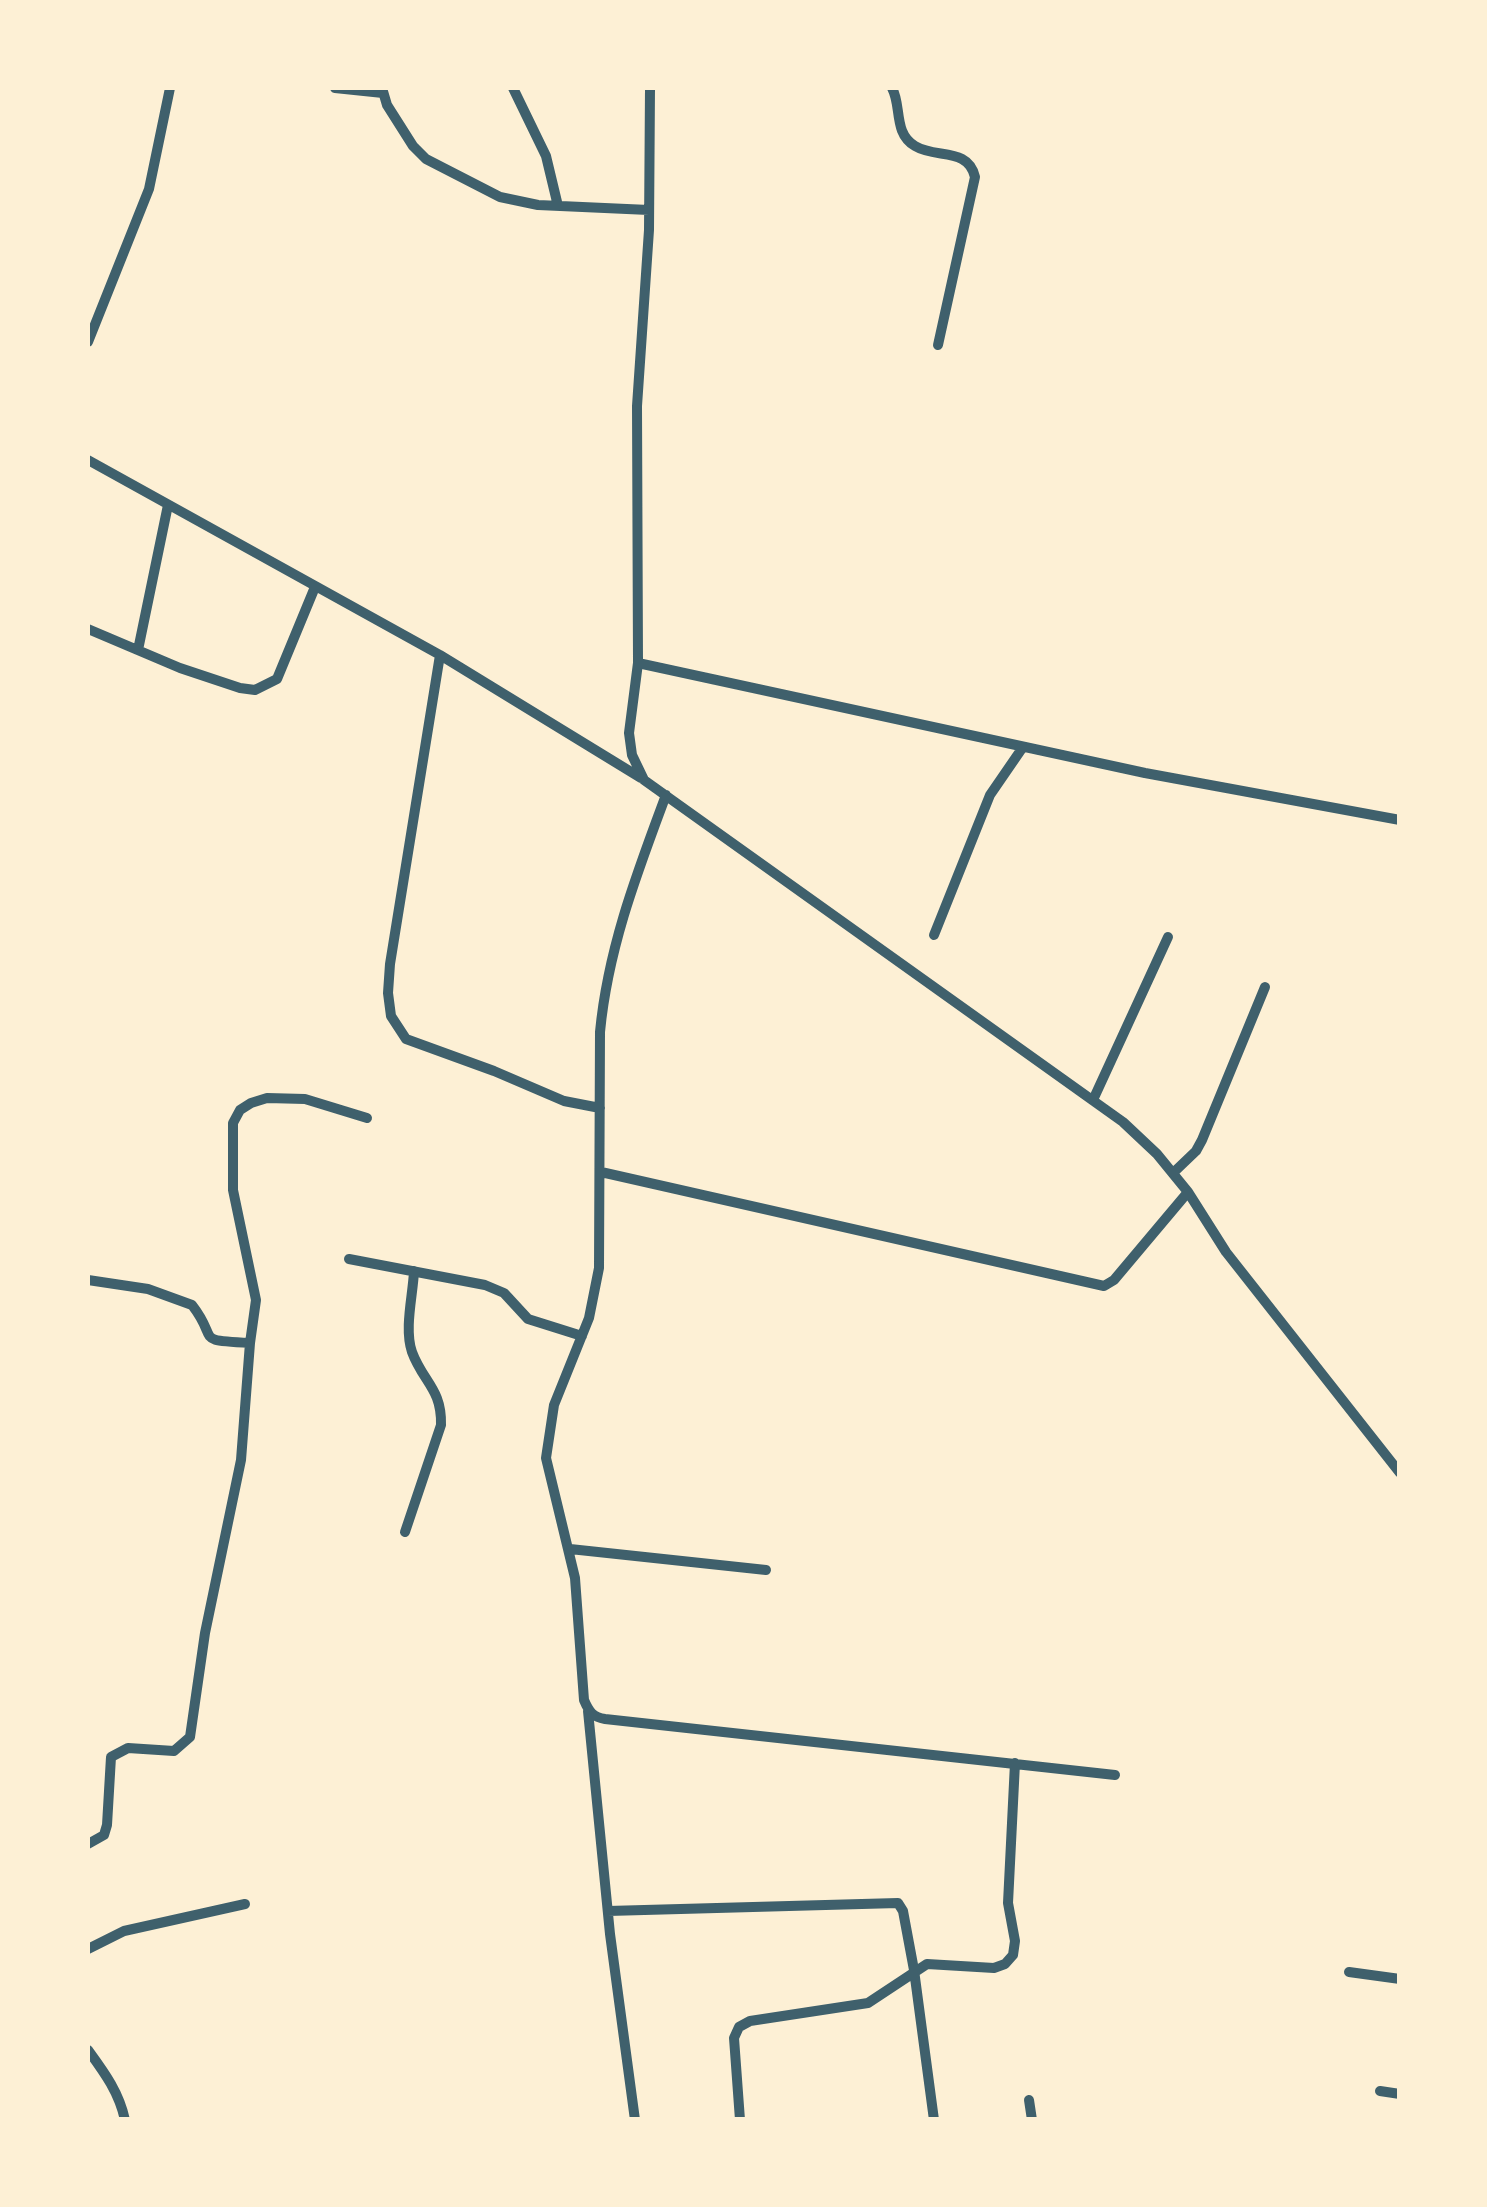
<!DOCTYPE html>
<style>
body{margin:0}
#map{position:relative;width:1487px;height:2207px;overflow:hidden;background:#fdf0d5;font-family:"Fira Sans Condensed",sans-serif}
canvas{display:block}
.frame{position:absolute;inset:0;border:90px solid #fdf0d5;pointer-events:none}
</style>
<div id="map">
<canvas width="1487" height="2207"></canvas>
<div class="frame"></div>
</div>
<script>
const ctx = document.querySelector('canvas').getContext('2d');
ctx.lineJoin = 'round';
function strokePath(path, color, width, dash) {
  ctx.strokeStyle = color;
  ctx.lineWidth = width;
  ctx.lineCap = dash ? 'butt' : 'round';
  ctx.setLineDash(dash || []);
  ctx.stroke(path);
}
const minor = new Path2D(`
 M335 88 383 93
 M382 88 387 105 413 146 426 159 500 197 538 205 649 210
 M513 88 546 156 558 206
 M650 88 649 230 637 406 638 663 629 733 632 755 644 780 1123 1122 1157 1154 1188 1192 1226 1252 1400 1473
 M892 88C902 106 893 133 915 146 936 159 968 147 975 177L938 345
 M88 342 149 189 170 88
 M88 460 440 655 641 778
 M88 629 180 668 240 688 255 690 277 679 315 587
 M138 650 168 505
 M440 655 390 964 388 993 391 1016 406 1039 494 1071 564 1101 600 1108
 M638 663 1145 773 1400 820
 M666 795C637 873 608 948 600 1032L599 1268 589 1318 554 1405 546 1458 575 1578 584 1700C589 1712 593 1717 605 1719L1115 1775
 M934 935 990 795 1023 747
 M1093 1100 1168 937
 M601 1172 1104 1286 1114 1280 1188 1192
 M1173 1173 1196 1151 1202 1140 1265 987
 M349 1259 485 1285 504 1293 528 1319 582 1336
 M88 1280 148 1289 192 1305C220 1341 192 1340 250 1343L241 1460 205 1633 190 1737 174 1751 128 1748 111 1757 107 1825 104 1835 88 1844
 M250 1343 256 1300 233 1190V1123L240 1110 251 1103 267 1098 305 1099 367 1118
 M405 1532 441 1425C442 1389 423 1382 412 1352 404 1329 413 1295 414 1271
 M570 1549 766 1570
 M588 1711 610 1934 635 2120
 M608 1911 898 1903 903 1911 914 1970 934 2120
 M88 1949 124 1931 245 1904
 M1349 1972 1400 1979
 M88 2050C104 2072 119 2092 125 2120
 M1380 2091 1400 2094
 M1029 2100 1032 2120
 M740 2120 734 2038 739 2027 750 2021 868 2003 927 1964 994 1968 1005 1964 1013 1955 1015 1941 1008 1903 1015 1763`);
strokePath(minor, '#3f606c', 10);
</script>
